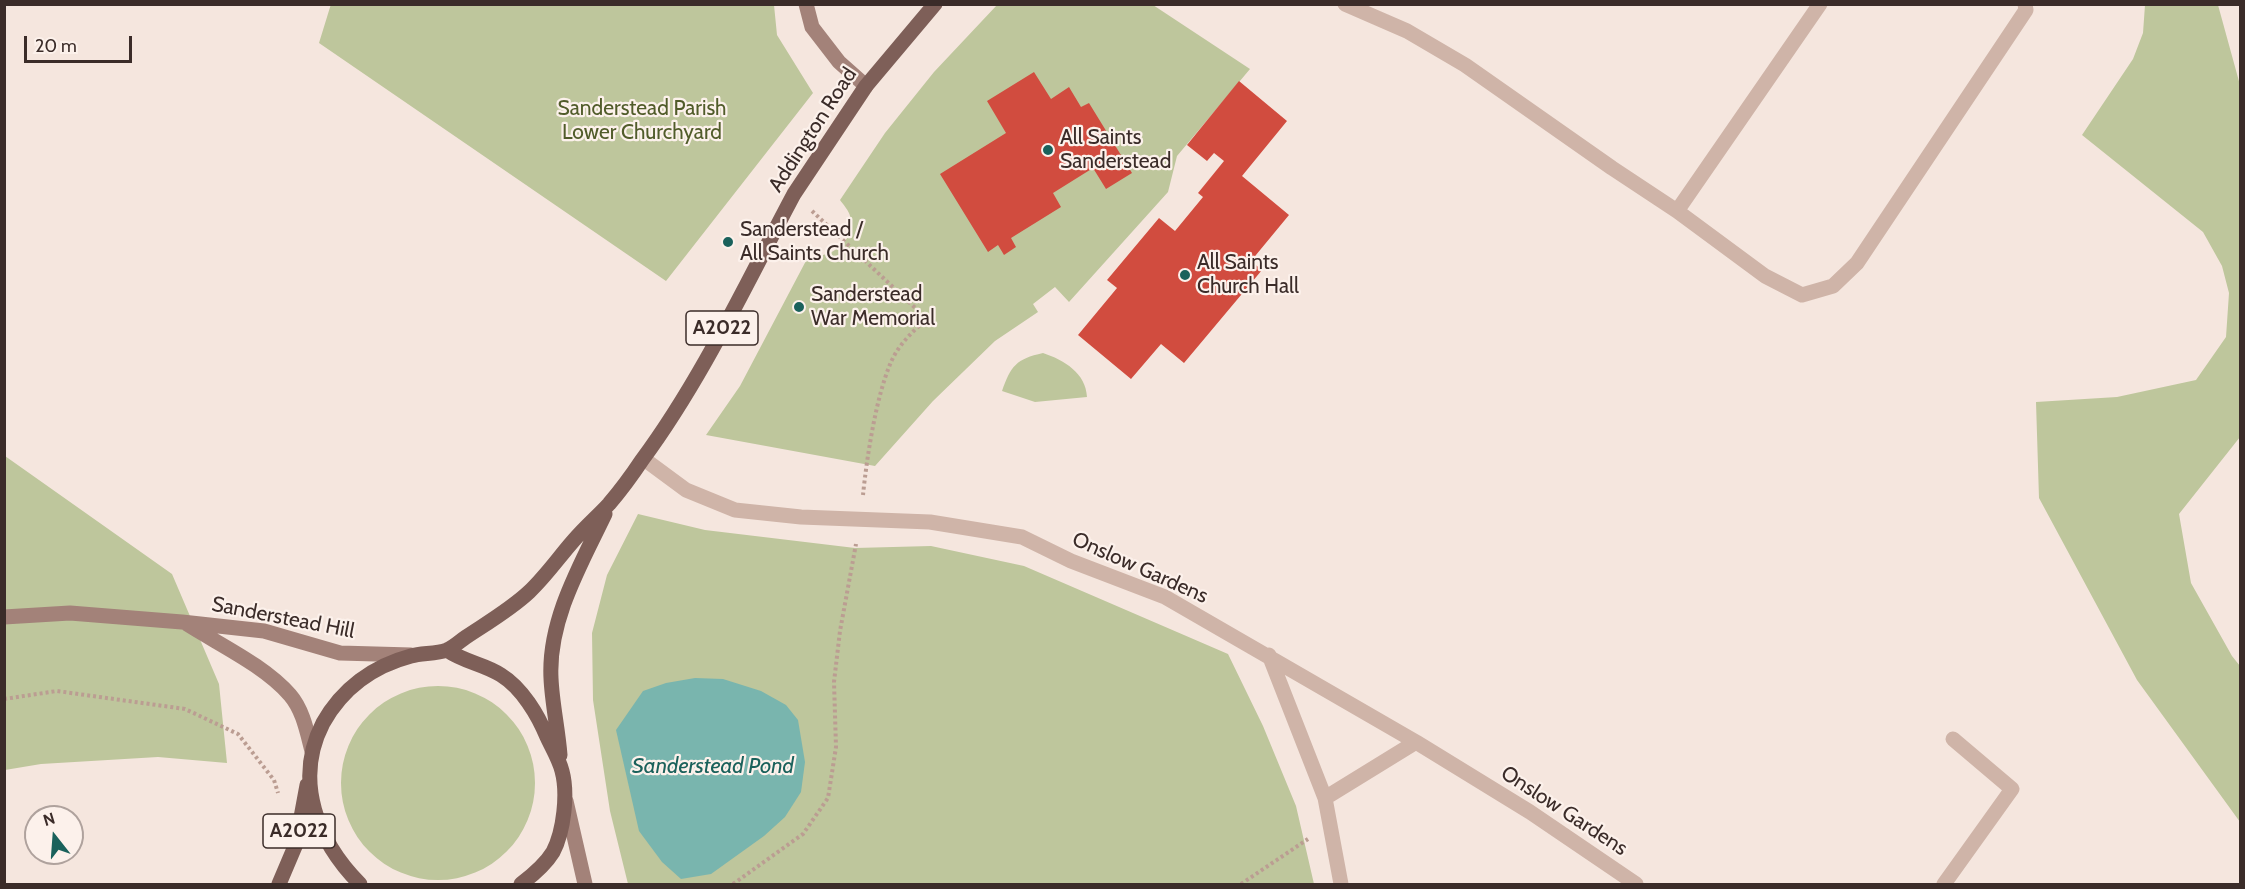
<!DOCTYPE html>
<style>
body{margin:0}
#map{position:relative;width:2245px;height:889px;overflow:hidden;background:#f5e6de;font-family:Cabin,sans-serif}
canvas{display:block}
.frame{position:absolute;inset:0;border:6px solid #3b2c29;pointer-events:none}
.north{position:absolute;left:24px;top:805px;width:60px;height:60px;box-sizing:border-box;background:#fcf1eb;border:2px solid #afa29d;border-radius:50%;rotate:343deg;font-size:16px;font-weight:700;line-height:24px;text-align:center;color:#3b2c29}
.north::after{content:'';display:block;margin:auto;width:21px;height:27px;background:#1a615b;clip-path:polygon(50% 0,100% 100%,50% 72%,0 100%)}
.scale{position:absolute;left:24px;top:36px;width:108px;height:27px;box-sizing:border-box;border:3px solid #3b2c29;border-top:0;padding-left:8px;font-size:18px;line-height:21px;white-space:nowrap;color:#3b2c29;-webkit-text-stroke:4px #fcf1eb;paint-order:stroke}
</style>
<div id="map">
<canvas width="2245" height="889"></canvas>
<div class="frame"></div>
<div class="north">N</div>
<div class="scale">20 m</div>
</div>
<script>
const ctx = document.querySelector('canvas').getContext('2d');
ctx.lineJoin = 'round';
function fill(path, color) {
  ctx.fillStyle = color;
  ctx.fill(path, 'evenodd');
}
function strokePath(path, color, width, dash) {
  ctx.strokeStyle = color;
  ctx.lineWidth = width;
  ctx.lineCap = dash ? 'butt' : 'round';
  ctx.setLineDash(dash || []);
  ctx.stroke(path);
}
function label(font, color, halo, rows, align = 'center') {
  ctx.font = font + ' Cabin,sans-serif';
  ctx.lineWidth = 4.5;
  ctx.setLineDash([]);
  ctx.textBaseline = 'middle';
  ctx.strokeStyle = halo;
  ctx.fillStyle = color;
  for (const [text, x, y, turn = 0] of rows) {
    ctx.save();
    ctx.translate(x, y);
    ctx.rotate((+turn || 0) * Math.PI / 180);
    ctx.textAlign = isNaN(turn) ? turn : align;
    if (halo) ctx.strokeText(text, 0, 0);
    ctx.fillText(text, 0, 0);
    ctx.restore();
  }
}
const green = new Path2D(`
 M331 4 774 5 777 35 813 93 666 281 319 43Z
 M997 5H1153L1250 69 1177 156 1168 192 1069 302 1055 287 1033 304 1038 312 995 341 933 401 875 466 706 435 740 386 808 257C831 257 855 244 850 216 849 211 843 204 840 200L885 133 934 72Z
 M2145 5H2218L2240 85V437L2179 514 2191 583 2232 656 2240 666V822L2137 680 2039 498 2036 402 2117 397 2196 380 2226 337 2229 293 2222 266 2203 232 2082 135 2133 59 2143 33Z
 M1043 353C1064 360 1086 373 1087 397L1035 402 1002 391C1011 366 1016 359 1043 353Z
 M5 456 172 574 219 684 227 763 158 757 41 764 5 770Z
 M638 514 705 530 855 548 931 546 1024 566 1228 654 1263 726 1296 806 1314 884H628L610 811 593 700 592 633 607 575Z
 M341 783a97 97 0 1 1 194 0a97 97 0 1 1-194 0Z`);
const water = new Path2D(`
 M695 678 723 679 761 691 786 705 798 720 805 762 801 792 785 817 764 836 711 874 681 879 662 862 639 831 616 730 643 691 666 683Z`);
const building = new Path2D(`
 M1034 72 1051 99 1069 87 1081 107 1089 103 1132 173 1106 189 1093 168 1053 193 1061 207 1011 238 1016 247 1004 255 998 245 988 252 940 174 1006 133 987 101Z
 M1239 81 1287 121 1242 176 1289 215 1251 261 1262 270 1184 363 1161 344 1131 379 1078 335 1117 288 1107 280 1159 218 1175 231 1203 197 1198 193 1224 161 1214 153 1207 161 1187 145Z`);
const path = new Path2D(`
 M812 211 927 319C913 331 899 344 891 362 876 397 867 456 863 495
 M4 699 57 691 185 709 238 734 274 780 278 793
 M733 884 803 834 828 798 836 747 834 682 840 631 856 544
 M1241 884 1308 839`);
const lane = new Path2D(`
 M1345 4 1407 31 1465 65 1612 168 1677 211 1765 276 1802 295 1833 286 1857 263 2026 10 2025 4
 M1677 211 1820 4
 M1944 884 2012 789 1953 739`);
const street = new Path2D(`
 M644 459 686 490 735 510 801 517 930 522 1022 537 1071 561 1165 597 1416 742 1530 812 1636 884
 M1269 655 1325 798 1341 884
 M1325 798 1416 742`);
const secondary = new Path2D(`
 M806 4 812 27 839 62 866 86
 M4 617 70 613 182 622 264 631 340 653 411 655
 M187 624C220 645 265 666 290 695 303 710 307 732 312 751
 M566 801 585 884`);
const primary = new Path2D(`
 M447 650C464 662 484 664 501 675 522 688 538 715 547 737 552 748 559 759 562 771 568 793 564 831 553 852 545 865 533 875 521 884
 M560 755C558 729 552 703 551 678 548 620 581 564 605 514
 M279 884 296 844 307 785
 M360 884C318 842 293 781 323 723 342 689 373 666 411 656 422 653 436 654 447 650 454 647 460 641 466 637 487 623 511 609 529 592 546 576 559 557 574 540 585 527 598 516 609 504 621 490 632 475 642 460 702 379 747 282 794 194L866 86 935 4`);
const markers = [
 [1048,150,6,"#1a615b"],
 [728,242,6,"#1a615b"],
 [1185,275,6,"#1a615b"],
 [799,307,6,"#1a615b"]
];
const shields = [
 [722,328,72],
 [299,831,72]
];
const shieldNames = [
 ["A2022",722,328],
 ["A2022",299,831]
];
const parkNames = [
 ["Sanderstead Parish",642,109],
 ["Lower Churchyard",642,133]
];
const streetNames = [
 ["Addington Road",813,130,-57],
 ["Onslow Gardens",1140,568,24],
 ["Sanderstead Hill",283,618,11],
 ["Onslow Gardens",1564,811,33]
];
const poiNames = [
 ["All Saints",1060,138],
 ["Sanderstead",1060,162],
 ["Sanderstead /",740,230],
 ["All Saints Church",740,254],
 ["All Saints",1197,263],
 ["Church Hall",1197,287],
 ["Sanderstead",811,295],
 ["War Memorial",811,319]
];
const waterNames = [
 ["Sanderstead Pond",713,767]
];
fill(green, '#bec69c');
fill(water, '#79b5ae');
fill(building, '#d14c3f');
strokePath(path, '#bb9d92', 4, [3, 3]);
strokePath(lane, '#cfb4a8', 15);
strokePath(street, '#cfb4a8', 15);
strokePath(secondary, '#a38279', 15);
strokePath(primary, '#7e5f58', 15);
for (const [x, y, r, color] of markers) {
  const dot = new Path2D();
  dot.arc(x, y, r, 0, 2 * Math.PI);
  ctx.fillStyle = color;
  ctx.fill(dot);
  strokePath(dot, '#fcf1eb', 2);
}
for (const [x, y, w] of shields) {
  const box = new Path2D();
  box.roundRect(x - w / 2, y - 17, w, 34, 4.5);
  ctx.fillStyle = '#fcf1eb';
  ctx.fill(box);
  strokePath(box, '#3b2c29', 1.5);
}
label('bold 20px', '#3b2c29', null, shieldNames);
label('21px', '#515c2a', '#fcf1eb', parkNames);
label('21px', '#3b2c29', '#fcf1eb', streetNames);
label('21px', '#3b2c29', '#fcf1eb', poiNames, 'left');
label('italic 22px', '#1a615b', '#fcf1eb', waterNames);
</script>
